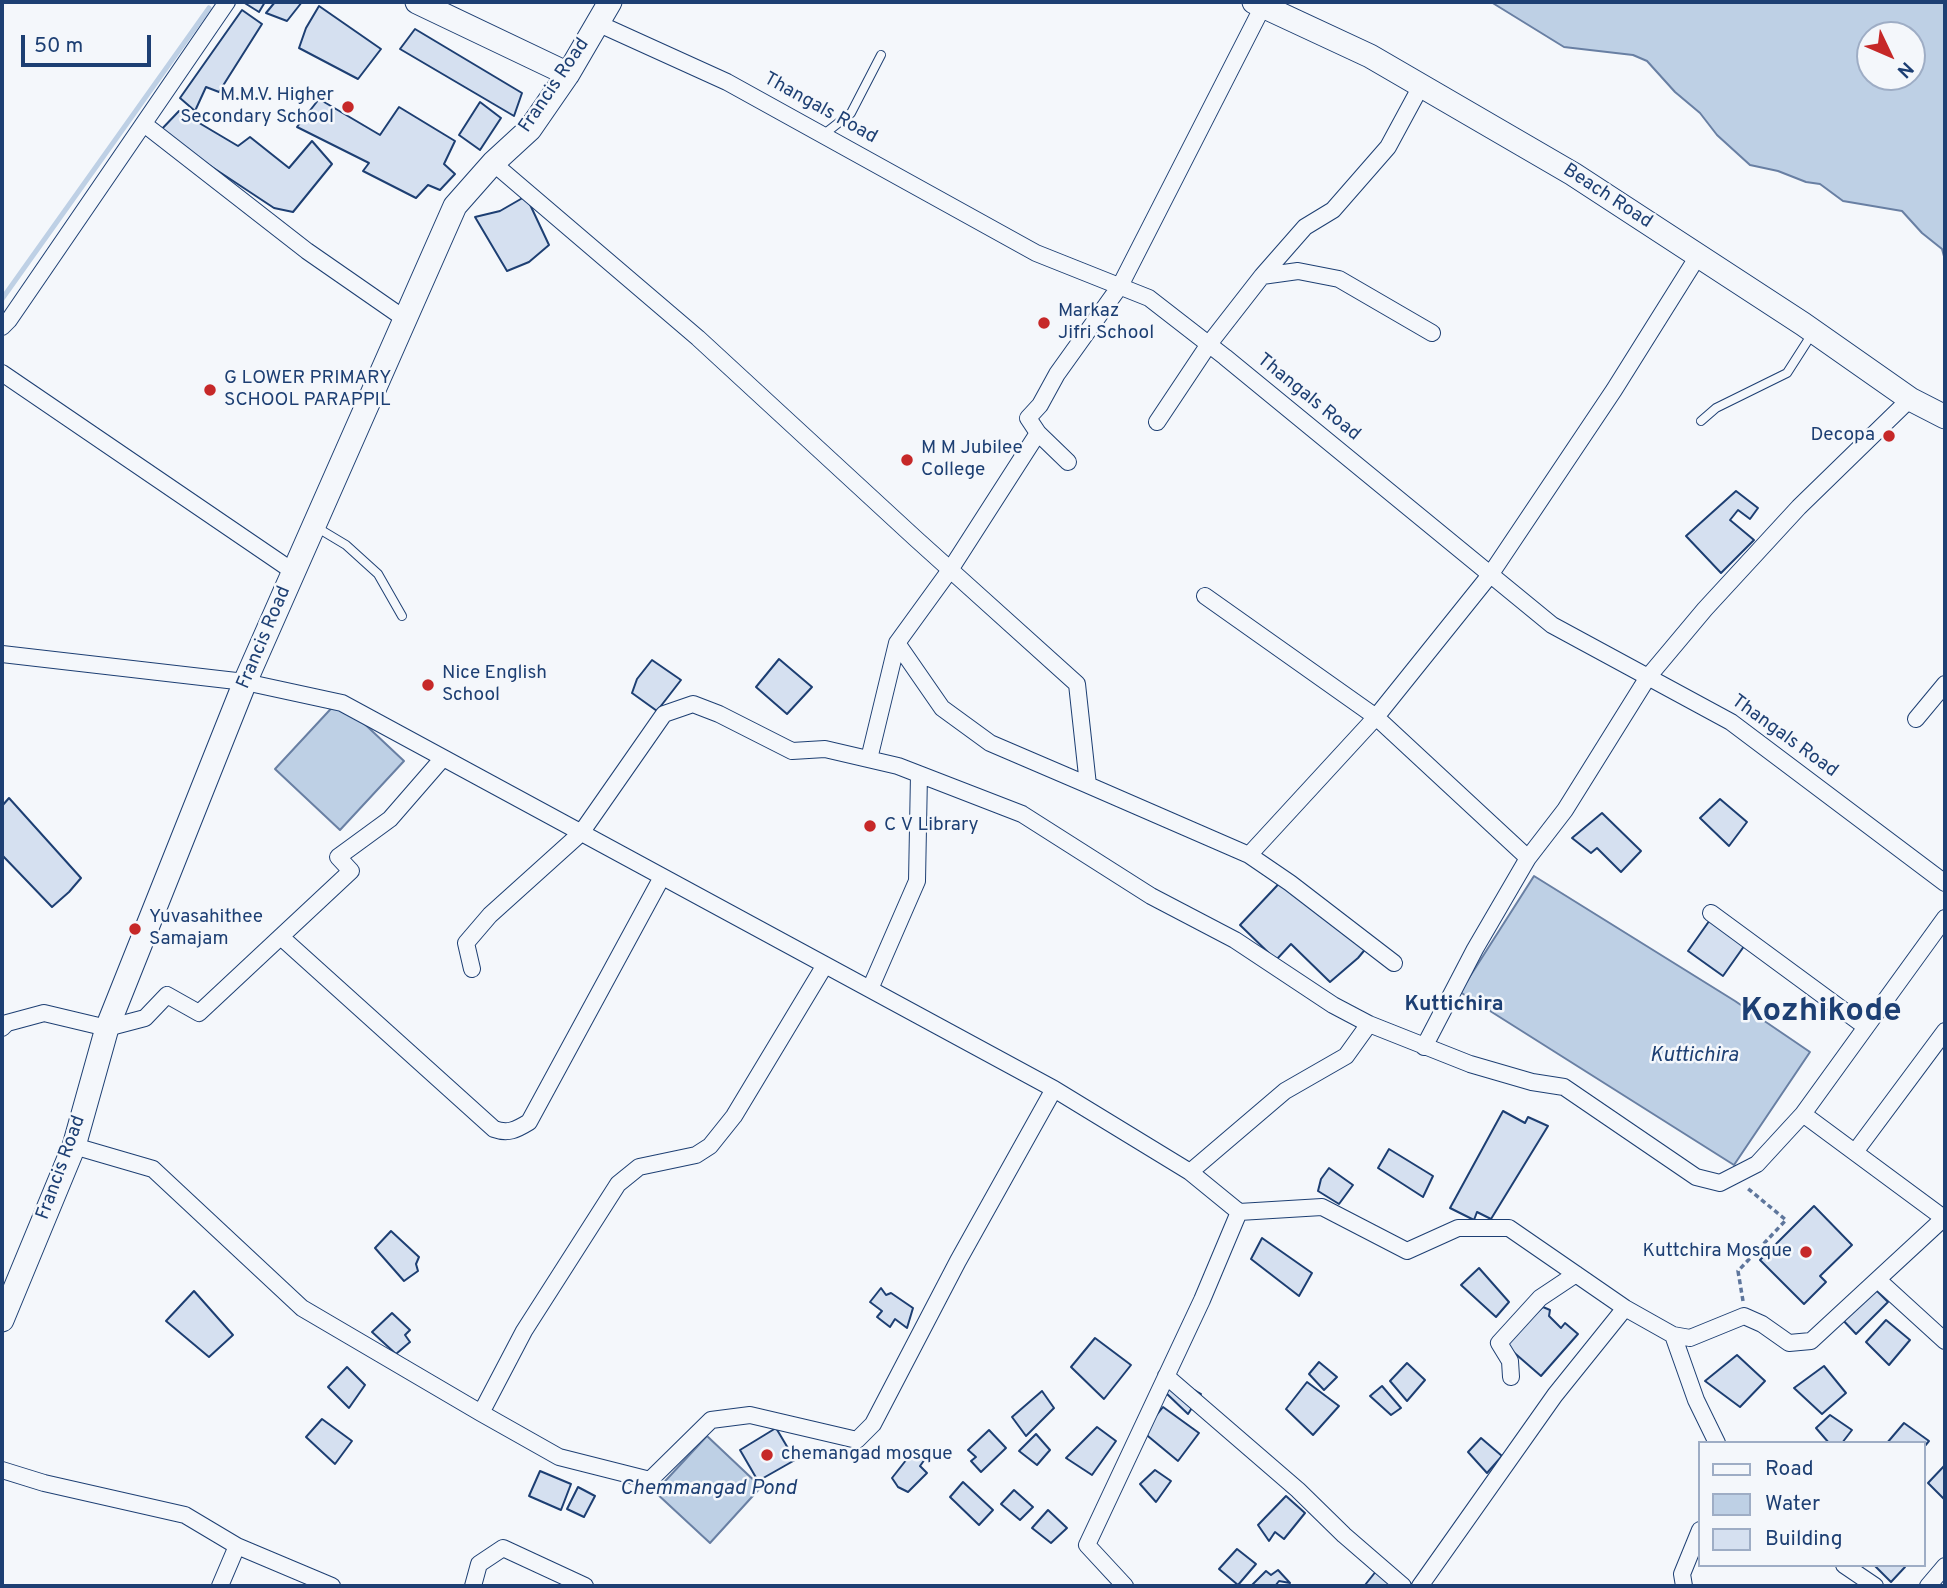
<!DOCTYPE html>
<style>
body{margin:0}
#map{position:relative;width:1947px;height:1588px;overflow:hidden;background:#f4f7fb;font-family:Overpass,sans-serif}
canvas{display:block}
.frame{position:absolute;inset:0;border:4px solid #1d3f73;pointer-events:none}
.legend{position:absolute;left:1698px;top:1441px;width:228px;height:126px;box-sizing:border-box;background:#f4f7fb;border:2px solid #9eadc5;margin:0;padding:9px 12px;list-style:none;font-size:21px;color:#1d3f73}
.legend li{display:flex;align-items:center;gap:14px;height:35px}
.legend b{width:35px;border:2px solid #9eadc5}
.north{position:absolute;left:1856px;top:21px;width:70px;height:70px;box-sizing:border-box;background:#f4f7fb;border:2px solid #9eadc5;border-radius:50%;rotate:134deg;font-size:19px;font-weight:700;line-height:28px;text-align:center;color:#1d3f73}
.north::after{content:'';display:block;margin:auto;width:24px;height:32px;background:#c62828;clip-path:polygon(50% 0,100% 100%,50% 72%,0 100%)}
.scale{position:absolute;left:21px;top:35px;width:130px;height:32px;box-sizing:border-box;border:4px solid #1d3f73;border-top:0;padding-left:9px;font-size:21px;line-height:24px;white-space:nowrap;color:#1d3f73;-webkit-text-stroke:5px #f4f7fb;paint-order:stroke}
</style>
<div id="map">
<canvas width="1947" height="1588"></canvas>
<div class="frame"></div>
<ul class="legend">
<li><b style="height:9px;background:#f4f7fb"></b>Road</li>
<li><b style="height:19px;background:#bed0e5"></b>Water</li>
<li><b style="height:19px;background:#d5e0f0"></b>Building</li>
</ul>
<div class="north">N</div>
<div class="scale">50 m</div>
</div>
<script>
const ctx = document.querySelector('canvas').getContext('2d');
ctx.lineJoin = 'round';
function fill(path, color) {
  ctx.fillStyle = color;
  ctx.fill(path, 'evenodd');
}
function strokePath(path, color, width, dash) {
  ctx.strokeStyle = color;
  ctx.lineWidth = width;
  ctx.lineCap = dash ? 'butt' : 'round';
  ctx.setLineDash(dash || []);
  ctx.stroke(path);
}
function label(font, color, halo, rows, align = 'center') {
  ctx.font = font + ' Overpass,sans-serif';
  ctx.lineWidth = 5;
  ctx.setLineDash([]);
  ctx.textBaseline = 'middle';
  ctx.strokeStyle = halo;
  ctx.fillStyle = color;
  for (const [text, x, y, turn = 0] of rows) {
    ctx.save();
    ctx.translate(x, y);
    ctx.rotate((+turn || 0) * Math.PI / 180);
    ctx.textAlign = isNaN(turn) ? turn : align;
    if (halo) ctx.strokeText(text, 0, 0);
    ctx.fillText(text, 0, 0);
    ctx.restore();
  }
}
const water = new Path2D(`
 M1491 2H1945V260L1942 249 1922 233 1902 211 1843 201 1820 184 1806 182 1778 171 1750 165 1717 135 1700 113 1675 92 1647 61 1633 55 1564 47ZM1870 35H1912V77H1870Z
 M339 700 404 761 340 830 275 769Z
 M1534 876 1735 1001 1810 1052 1734 1165 1460 992Z
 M707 1436 761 1487 710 1543 655 1492Z`);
const stream = new Path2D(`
 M2 299 209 8`);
const building = new Path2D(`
 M243 2H265L259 12Z
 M275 2H302L287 21 266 13Z
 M319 6 381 49 358 79 299 48 306 28Z
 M242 10 262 24 219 92 206 87 195 111 180 98Z
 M415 29 522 93 514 116 400 49Z
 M319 99 380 135 399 107 455 141 444 164 455 174 440 190 428 185 416 198 363 171 369 163 297 127Z
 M480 102 501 118 480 150 459 135Z
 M179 111 238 146 250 137 289 168 312 141 332 164 293 212 274 208 159 132Z
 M526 196 549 245 529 262 507 271 475 217 500 211Z
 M1736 491 1758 508 1750 519 1738 510 1730 520 1754 540 1721 573 1686 536Z
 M779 659 812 687 787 714 756 687Z
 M652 660 681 680 657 711 632 693 637 679Z
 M9 798 81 878 69 892 52 907 2 855V806Z
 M1720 799 1747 822 1729 846 1700 818Z
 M1602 813 1641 851 1621 872 1597 848 1591 853 1572 838Z
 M1288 874 1368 946 1358 958 1330 982 1291 944 1276 960 1240 925Z
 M1712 917 1747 942 1723 976 1688 951Z
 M1503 1111 1525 1123 1528 1117 1548 1126 1491 1219 1477 1212 1474 1220 1450 1208Z
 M1389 1149 1433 1176 1423 1197 1378 1168Z
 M1329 1168 1353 1185 1339 1204 1318 1191 1321 1179Z
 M1814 1206 1852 1245 1820 1276 1826 1282 1804 1304 1760 1260Z
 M391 1231 419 1257 416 1264 418 1271 404 1281 375 1248Z
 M1262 1238 1312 1273 1299 1296 1251 1259Z
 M1479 1268 1509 1302 1496 1317 1461 1285Z
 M1873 1287 1888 1302 1856 1334 1840 1317Z
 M881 1288 886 1295 891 1293 913 1308 907 1328 895 1319 890 1327 877 1317 882 1311 870 1302Z
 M194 1291 233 1335 209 1357 166 1321Z
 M1543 1307 1550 1310 1549 1316 1561 1328 1565 1323 1578 1334 1541 1376 1503 1343Z
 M392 1313 410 1330 405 1335 410 1342 396 1354 372 1332Z
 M1886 1320 1910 1340 1889 1365 1866 1342Z
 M1095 1338 1131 1365 1104 1399 1071 1367Z
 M1737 1355 1765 1381 1740 1407 1705 1381Z
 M1319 1362 1337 1377 1324 1390 1309 1374Z
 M1407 1363 1425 1380 1407 1401 1390 1381Z
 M1824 1366 1846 1393 1822 1414 1794 1388Z
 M347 1367 365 1385 349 1408 328 1387Z
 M1174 1378 1201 1394 1188 1414 1166 1393Z
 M1307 1382 1339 1406 1313 1435 1286 1409Z
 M1382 1386 1401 1408 1391 1415 1370 1396Z
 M1042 1391 1054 1408 1026 1436 1012 1417Z
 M1163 1407 1199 1433 1178 1461 1143 1432Z
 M1830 1415 1852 1430 1842 1443H1829L1816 1428Z
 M322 1419 352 1441 335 1464 306 1437Z
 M1904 1423 1929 1441 1924 1447V1443H1887Z
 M1097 1427 1116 1441 1092 1475 1066 1458Z
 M776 1428 795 1460 758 1481 740 1450Z
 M989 1430 1006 1448 981 1472 971 1461 976 1457 968 1450Z
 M1036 1434 1050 1450 1037 1465 1019 1451Z
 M1481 1438 1502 1456 1487 1473 1468 1452Z
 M914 1450 925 1459 920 1466 927 1473 908 1492 898 1487 892 1478Z
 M1945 1465V1500L1928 1483Z
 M1155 1470 1171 1481 1156 1502 1140 1484Z
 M540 1471 571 1484 561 1510 529 1496Z
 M963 1482 993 1510 979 1525 950 1497Z
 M578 1487 595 1496 584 1517 567 1509Z
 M1014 1490 1033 1507 1020 1520 1001 1504Z
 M1286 1496 1305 1513 1284 1539 1275 1532 1269 1541 1258 1525Z
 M1048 1510 1067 1528 1051 1543 1032 1528Z
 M1237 1549 1256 1564 1238 1585 1219 1569Z
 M1381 1565 1401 1586 1365 1585Z
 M1874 1565H1903L1905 1567 1891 1582Z
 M1278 1570 1290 1583 1279 1581 1275 1586H1251L1266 1571 1271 1575Z`);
const path = new Path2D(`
 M1743 1301 1738 1271 1786 1220 1746 1187`);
const lane = new Path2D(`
 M823 135 851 113 881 55
 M1701 421 1716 408 1787 373 1812 334
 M316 527 346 545 378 574 402 616`);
const street = new Path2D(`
 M597 23 727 82 1036 253 1149 298 1225 357 1552 625 1731 722 1945 883
 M144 124 307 251 405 319
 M493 163 698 338 915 538 1077 684 1088 785 1249 855 1376 717 1528 858
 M1262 276 1305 227 1333 210 1388 147 1421 86
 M2 327 9 320 227 2
 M2 373 294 572
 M1157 422 1209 344 1262 276 1298 271 1339 279 1432 333
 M1068 462 1038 433 1028 418 1040 405 1057 374 1120 286 1263 6
 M1205 596 1376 717 1490 575 1614 390 1698 256
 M897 643 942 708 990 743 1088 785
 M2 654 245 682 342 703 1054 1089 1190 1172 1239 1212 1322 1207 1407 1251 1458 1228H1509L1625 1308 1673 1335 1690 1338 1744 1316 1762 1324 1789 1343 1811 1341 1944 1218
 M1916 719 1945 684
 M869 759 897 643 950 570 1038 433
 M1249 855 1290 883 1394 963
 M1711 913 1866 1027
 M1945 918 1803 1114 1945 1219
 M281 937 494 1129C508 1134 516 1130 529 1122L662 877
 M472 969 466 943 490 915 581 833 664 714 693 704 719 714 792 751 825 749 898 766 1022 814 1151 896 1235 940 1333 1005 1369 1024 1470 1064 1532 1082 1564 1087 1696 1177 1720 1183 1757 1164 1803 1114
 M870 989 917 881 919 774
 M2 1028 7 1023 44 1013 107 1028 145 1018 167 995 199 1013 351 871 338 857 390 819 443 758
 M1424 1047 1475 949 1528 858 1565 810 1648 677 1705 609 1799 507 1910 399
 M74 1146 153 1169 302 1308 481 1413 559 1457 650 1480 711 1420 750 1415 857 1440 873 1424 958 1261 1054 1089
 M1855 1152 1945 1031
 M1190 1172 1285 1091 1346 1056 1369 1024
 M1878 1280 1945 1341
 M1673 1335 1696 1400 1717 1443
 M1166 1376 1298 1490 1344 1535 1403 1586
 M1511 1377 1510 1361 1499 1343 1540 1298 1576 1274
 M481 1413 524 1331 618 1184 639 1167 696 1155 710 1146 734 1116 825 965
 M2 1470 44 1483 185 1515 237 1546 332 1586
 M1844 1565 1875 1586
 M220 1586 237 1546
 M473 1586 479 1564 503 1548 585 1586
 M1125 1586 1087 1545 1202 1300 1239 1212
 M1420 1586 1555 1395 1625 1308
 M1684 1586 1682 1574 1700 1530
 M1928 1586 1945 1566`);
const secondary = new Path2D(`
 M417 2 568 74
 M1254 2 1370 56 1573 174 1803 324 1910 399 1945 417
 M2 1320 74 1146 107 1028 245 682 455 206 493 163 530 129 568 74 610 2`);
const markers = [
 [348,107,7,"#c62828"],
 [1044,323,7,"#c62828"],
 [210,390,7,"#c62828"],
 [1889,436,7,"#c62828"],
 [907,460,7,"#c62828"],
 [428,685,7,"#c62828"],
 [870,826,7,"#c62828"],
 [135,929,7,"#c62828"],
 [1806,1252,7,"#c62828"],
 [767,1455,7,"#c62828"]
];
const streetNames = [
 ["Francis Road",555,86,-56],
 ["Thangals Road",820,109,29],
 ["Beach Road",1607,197,33],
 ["Thangals Road",1308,398,39],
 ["Francis Road",265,638,-67],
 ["Thangals Road",1784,737,36],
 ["Francis Road",62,1168,-70]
];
const poiNames = [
 ["M.M.V. Higher",334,96,"right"],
 ["Secondary School",334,118,"right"],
 ["Markaz",1058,312],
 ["Jifri School",1058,334],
 ["G LOWER PRIMARY",224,379],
 ["SCHOOL PARAPPIL",224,401],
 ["Decopa",1875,436,"right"],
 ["M M Jubilee",921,449],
 ["College",921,471],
 ["Nice English",442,674],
 ["School",442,696],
 ["C V Library",884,826],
 ["Yuvasahithee",149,918],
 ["Samajam",149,940],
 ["Kuttchira Mosque",1792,1252,"right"],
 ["chemangad mosque",781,1455]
];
const neighbourhoodNames = [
 ["Kuttichira",1454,1006]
];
const waterNames = [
 ["Kuttichira",1694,1057],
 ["Chemmangad Pond",708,1490]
];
const townNames = [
 ["Kozhikode",1821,1013]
];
fill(water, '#bed0e5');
strokePath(water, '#687fa3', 2);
strokePath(stream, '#bed0e5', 5);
fill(building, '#d5e0f0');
strokePath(building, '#1d3f73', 2);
strokePath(lane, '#1d3f73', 10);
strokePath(street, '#1d3f73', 18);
strokePath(secondary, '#1d3f73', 25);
strokePath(path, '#5e769c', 3.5, [5, 3.5]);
strokePath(lane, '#f4f7fb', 8);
strokePath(street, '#f4f7fb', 16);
strokePath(secondary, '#f4f7fb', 23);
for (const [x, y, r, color] of markers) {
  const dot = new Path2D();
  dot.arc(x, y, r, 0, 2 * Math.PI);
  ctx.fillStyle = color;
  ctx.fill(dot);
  strokePath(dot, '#f4f7fb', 2.5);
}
label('19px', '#1d3f73', '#f4f7fb', streetNames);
label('19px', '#1d3f73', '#f4f7fb', poiNames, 'left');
label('bold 21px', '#1d3f73', '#f4f7fb', neighbourhoodNames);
label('italic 21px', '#1d3f73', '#f4f7fb', waterNames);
label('bold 33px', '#1d3f73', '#f4f7fb', townNames);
</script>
